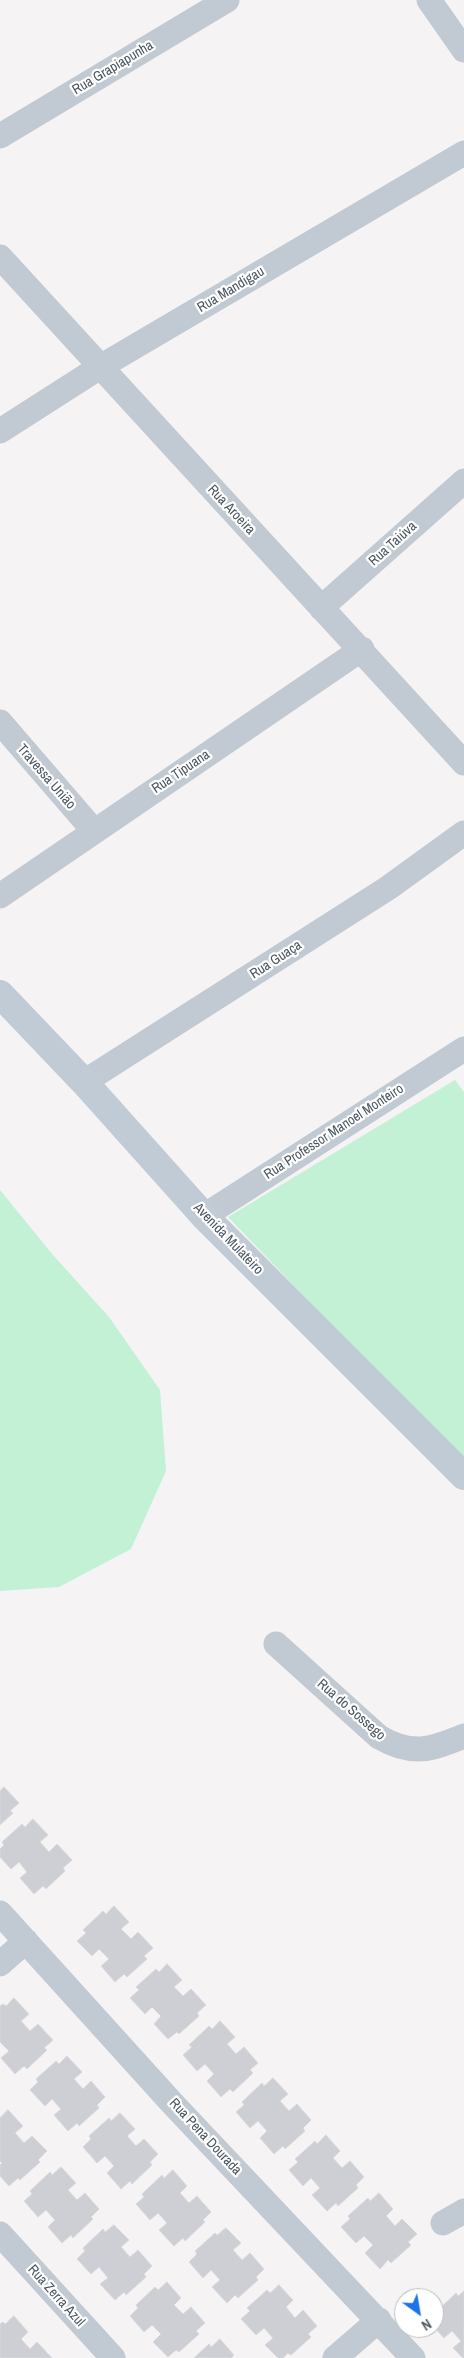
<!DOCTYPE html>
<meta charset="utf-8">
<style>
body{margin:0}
#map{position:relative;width:464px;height:2358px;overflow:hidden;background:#f5f3f3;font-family:"Archivo Narrow",sans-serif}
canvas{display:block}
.north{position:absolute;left:394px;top:2288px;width:50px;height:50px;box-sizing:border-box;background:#fff;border:1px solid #b7bbc0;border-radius:50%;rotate:148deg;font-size:14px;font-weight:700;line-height:20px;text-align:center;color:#4a5661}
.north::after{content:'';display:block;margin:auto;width:18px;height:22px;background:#1a73e8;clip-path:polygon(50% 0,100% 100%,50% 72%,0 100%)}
</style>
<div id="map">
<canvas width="464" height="2358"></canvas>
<div class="north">N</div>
</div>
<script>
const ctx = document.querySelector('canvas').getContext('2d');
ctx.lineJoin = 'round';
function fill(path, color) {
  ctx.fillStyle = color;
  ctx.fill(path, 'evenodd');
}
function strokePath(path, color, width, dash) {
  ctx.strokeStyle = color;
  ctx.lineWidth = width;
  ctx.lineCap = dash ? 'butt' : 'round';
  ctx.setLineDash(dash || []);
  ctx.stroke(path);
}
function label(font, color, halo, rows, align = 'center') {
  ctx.font = font + ' "Archivo Narrow",sans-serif';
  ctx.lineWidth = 4.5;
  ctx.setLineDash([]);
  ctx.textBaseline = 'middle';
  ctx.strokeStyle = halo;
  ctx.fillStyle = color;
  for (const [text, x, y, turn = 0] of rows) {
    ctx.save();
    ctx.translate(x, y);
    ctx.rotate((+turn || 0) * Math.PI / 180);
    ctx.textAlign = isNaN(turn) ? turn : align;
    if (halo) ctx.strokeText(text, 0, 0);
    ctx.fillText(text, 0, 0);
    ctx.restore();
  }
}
const green = new Path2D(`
 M455 1080 464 1092V1463L228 1217Z
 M0 1190 53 1255 109 1317 160 1390 166 1471 131 1549 59 1587 0 1591Z`);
const building = new Path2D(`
 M4 1787 19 1803 10 1811 13 1813 0 1825V1791Z
 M33 1819 48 1835 40 1842 49 1852 57 1844 72 1860 63 1868 65 1871 46 1889 43 1886 34 1894 20 1878 27 1872 19 1862 11 1869 0 1857V1849L4 1845 2 1842 22 1824 25 1827Z
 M114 1906 129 1922 121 1929 131 1939 138 1932 153 1948 144 1956 147 1959 127 1977 124 1974 115 1982 101 1966 109 1959 99 1949 92 1956 77 1941 86 1933 83 1930 103 1911 106 1914Z
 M167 1964 182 1980 174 1987 183 1996 191 1989 206 2005 197 2013 199 2016 179 2034 177 2032 168 2039 154 2024 161 2016 152 2007 145 2014 130 1998 139 1990 136 1987 156 1969 159 1972Z
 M14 1998 29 2014 21 2021 30 2031 38 2024 53 2040 44 2048 47 2050 27 2069 24 2066 15 2074 1 2058 9 2051 0 2042V2006L3 2004 6 2006Z
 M220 2021 235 2037 227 2044 236 2054 244 2047 258 2063 250 2070 253 2073 233 2092 230 2089 221 2097 207 2081 214 2074 205 2064 197 2071 183 2055 192 2047 189 2045 209 2026 212 2029Z
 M67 2056 82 2072 74 2079 83 2089 91 2081 105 2097 97 2105 99 2108 79 2126 77 2123 68 2131 54 2115 61 2109 52 2099 45 2106 30 2090 38 2082 36 2079 56 2061 59 2064Z
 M273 2078 288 2094 280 2101 289 2111 297 2104 311 2120 303 2128 305 2131 285 2149 283 2146 274 2154 260 2138 267 2131 258 2121 250 2128 236 2112 244 2105 242 2102 262 2083 264 2086Z
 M8 2110 23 2126 15 2133 24 2143 32 2136 47 2151 38 2160 40 2162 20 2180 18 2178 9 2186 0 2176V2165L2 2163 0 2161V2118Z
 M120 2113 135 2129 127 2136 136 2146 144 2139 158 2154 150 2162 152 2165 132 2184 130 2181 121 2189 107 2173 114 2166 105 2156 97 2163 83 2147 91 2139 89 2136 109 2118 111 2121Z
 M326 2135 340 2151 333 2158 342 2168 350 2161 364 2177 356 2185 358 2188 338 2206 336 2203 327 2211 312 2195 320 2188 311 2178 303 2186 289 2170 298 2162 295 2159 315 2141 317 2144Z
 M61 2167 76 2183 68 2190 77 2200 85 2193 99 2209 91 2217 93 2219 73 2238 71 2235 62 2243 48 2227 55 2220 46 2210 38 2217 24 2201 32 2194 30 2191 50 2172 52 2175Z
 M173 2170 187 2186 180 2193 189 2203 197 2196 211 2212 203 2220 205 2222 185 2241 183 2238 174 2246 159 2230 167 2223 158 2213 150 2220 136 2204 144 2197 142 2194 162 2175 164 2178Z
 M379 2193 393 2209 386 2216 395 2226 402 2219 417 2234 408 2242 411 2245 391 2263 388 2260 380 2269 365 2253 373 2245 364 2236 356 2243 341 2227 350 2219 348 2216 368 2198 370 2201Z
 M114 2225 129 2240 121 2247 130 2257 138 2250 152 2266 144 2274 146 2277 126 2295 124 2292 115 2300 100 2284 108 2278 99 2267 91 2274 77 2259 85 2251 83 2248 103 2229 105 2232Z
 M226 2228 241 2243 233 2250 242 2260 250 2253 264 2269 256 2277 258 2280 238 2298 235 2295 227 2303 212 2287 220 2280 211 2270 203 2278 189 2262 197 2254 195 2251 215 2233 217 2235Z
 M167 2282 181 2298 174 2305 183 2314 191 2307 205 2323 196 2331 199 2334 179 2352 176 2350 168 2357 153 2342 161 2334 152 2325 144 2332 130 2316 138 2308 136 2305 155 2287 158 2290Z
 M279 2285 293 2300 286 2307 295 2318 303 2310 317 2326 308 2334 311 2337 291 2355 288 2353 283 2358H278L265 2345 273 2338 264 2328 256 2335 241 2319 250 2311 247 2308 267 2290 270 2293Z
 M464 2291V2358H463L453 2348 461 2341 452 2331 444 2338 434 2327V2318L438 2314 436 2312 456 2293 458 2296Z
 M14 2316 28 2332 21 2339 30 2349 37 2342 52 2358H0V2324L3 2322 5 2324Z
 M220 2339 234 2355 231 2358H194L209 2344 211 2347Z`);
const street = new Path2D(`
 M429 0 464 50
 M0 136 227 0
 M0 257 464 763
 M0 431 100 367 464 153
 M321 608 464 481
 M0 722 94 831
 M0 896 362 649
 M84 1082 388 888 464 833
 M204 1216 464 1049
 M276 1644 379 1737C412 1756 430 1750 464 1736
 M0 1913 172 2103 413 2358
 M0 1964 26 1941
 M443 2223 464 2211
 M0 2234 113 2358
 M335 2358 379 2320`);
const secondary = new Path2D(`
 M0 994 84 1082 204 1216 464 1476`);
const streetNames = [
 ["Rua Grapiapunha",113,68,-31],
 ["Rua Mandigau",231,290,-31],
 ["Rua Aroeira",231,510,47],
 ["Rua Taiúva",393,544,-42],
 ["Rua Tipuana",181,772,-34],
 ["Travessa União",46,777,49],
 ["Rua Guaça",276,960,-33],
 ["Rua Professor Manoel Monteiro",334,1132,-33],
 ["Avenida Mulateiro",228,1239,46],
 ["Rua do Sossego",351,1710,41],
 ["Rua Pena Dourada",205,2137,47],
 ["Rua Zerra Azul",56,2296,48]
];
fill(green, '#c3f1d5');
fill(building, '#cdcfd5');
strokePath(building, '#d7d9de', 1);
strokePath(street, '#c1cad2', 25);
strokePath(secondary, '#c1cbd6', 28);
label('14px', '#4a5661', '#fff', streetNames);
</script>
